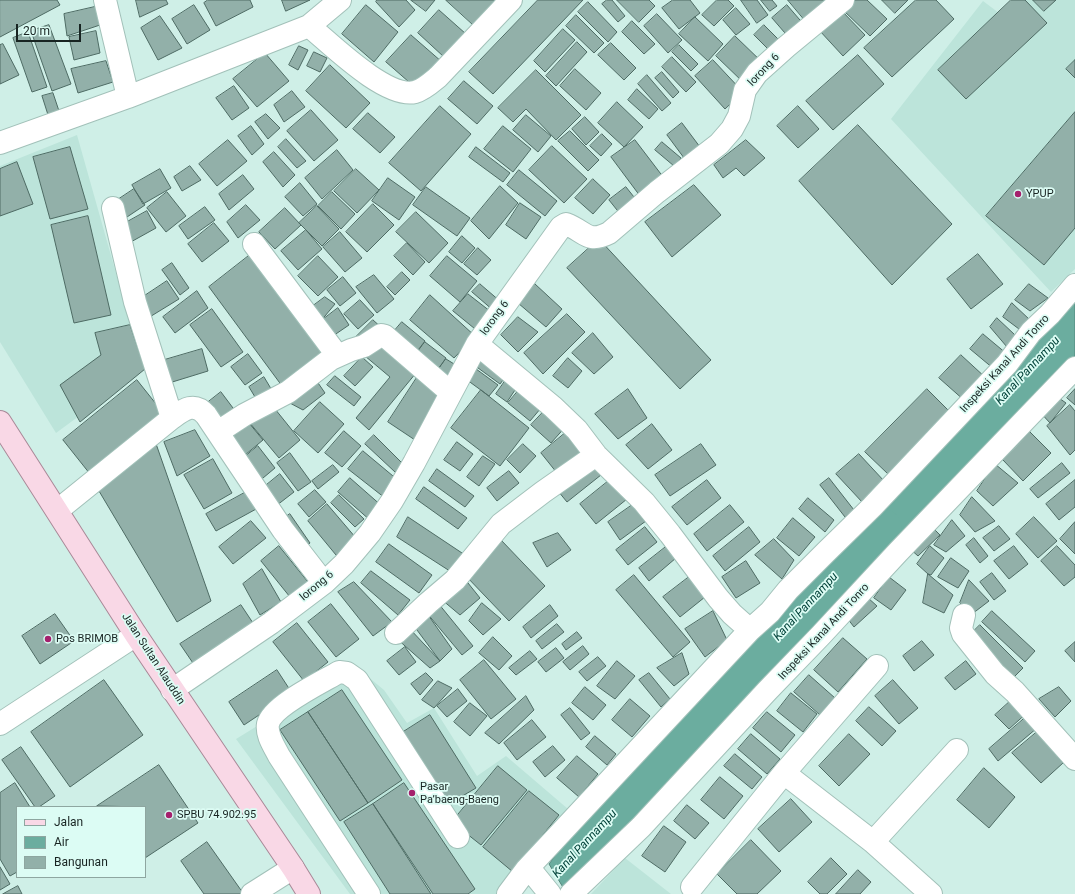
<!DOCTYPE html>
<meta charset="utf-8">
<style>
body{margin:0}
#map{position:relative;width:1075px;height:894px;overflow:hidden;background:#cfefe7;font-family:Roboto,sans-serif}
canvas{display:block}
.legend{position:absolute;left:16px;top:806px;width:130px;height:72px;box-sizing:border-box;background:#dcfcf4;border:1px solid #8ea6a0;margin:0;padding:5px 7px;list-style:none;font-size:12px;color:#182422}
.legend li{display:flex;align-items:center;gap:8px;height:20px}
.legend b{width:20px;border:1px solid #8ea6a0}
.scale{position:absolute;left:16px;top:24px;width:65px;height:18px;box-sizing:border-box;border:2px solid #182422;border-top:0;padding-left:5px;font-size:12px;line-height:14px;white-space:nowrap;color:#182422;-webkit-text-stroke:3px #dcfcf4;paint-order:stroke}
</style>
<div id="map">
<canvas width="1075" height="894"></canvas>
<ul class="legend">
<li><b style="height:5px;background:#f9d8e6"></b>Jalan</li>
<li><b style="height:11px;background:#6bad9f"></b>Air</li>
<li><b style="height:11px;background:#92b0a9"></b>Bangunan</li>
</ul>
<div class="scale">20 m</div>
</div>
<script>
const ctx = document.querySelector('canvas').getContext('2d');
ctx.lineJoin = 'round';
function fill(path, color) {
  ctx.fillStyle = color;
  ctx.fill(path, 'evenodd');
}
function strokePath(path, color, width, dash) {
  ctx.strokeStyle = color;
  ctx.lineWidth = width;
  ctx.lineCap = dash ? 'butt' : 'round';
  ctx.setLineDash(dash || []);
  ctx.stroke(path);
}
function label(font, color, halo, rows, align = 'center') {
  ctx.font = font + ' Roboto,sans-serif';
  ctx.lineWidth = 3.5;
  ctx.setLineDash([]);
  ctx.textBaseline = 'middle';
  ctx.strokeStyle = halo;
  ctx.fillStyle = color;
  for (const [text, x, y, turn = 0] of rows) {
    ctx.save();
    ctx.translate(x, y);
    ctx.rotate((+turn || 0) * Math.PI / 180);
    ctx.textAlign = isNaN(turn) ? turn : align;
    if (halo) ctx.strokeText(text, 0, 0);
    ctx.fillText(text, 0, 0);
    ctx.restore();
  }
}
const built = new Path2D(`
 M1024 0H1075V269L1051 292 891 119 983 1 1007 19Z
 M77 135 143 369 56 433 0 342V166Z
 M355 666 384 690 407 723 434 708 477 776 506 756 568 809 509 894H350L236 739Z
 M625 858 671 894H591Z`);
const water = new Path2D(`
 M1075 293V357L862 583 834 555Z
 M830 561 837 566 857 588 567 894 549 864 566 841 792 599 813 582Z`);
const river = new Path2D(`
 M805 611 882 528`);
const building = new Path2D(`
 M0 0H57L60 5 0 37Z
 M136 0H166L168 4 140 17Z
 M208 0H250L253 7 216 26 204 3Z
 M282 0H310L286 11Z
 M377 0H406L415 10 399 27 376 2Z
 M411 0H435L426 11Z
 M446 0H504L478 29Z
 M538 0H583L493 94 469 72Z
 M607 0H612L625 16 618 22 602 4Z
 M617 0H649L655 6 639 22Z
 M673 0H690L700 13 679 29 662 8Z
 M717 0H728L734 6 714 26 702 15Z
 M741 0H757L768 15 757 23Z
 M761 0H772L777 6 770 11Z
 M788 0H827L809 25Z
 M853 0H867L887 19 870 36 843 10Z
 M882 0H908L895 13Z
 M916 0H936L954 19 892 77 864 48Z
 M1011 0H1025L1047 23 966 99 938 70Z
 M1033 0H1056L1044 11Z
 M588 2 617 32 608 42 578 12Z
 M194 5 210 30 187 44 172 19Z
 M366 5 398 32 374 62 342 34Z
 M787 5 806 27 791 40 772 18Z
 M99 6 103 24 67 36 64 14Z
 M736 8 750 24 736 35 723 20Z
 M439 10 466 34 444 57 418 33Z
 M841 10 865 35 843 56 819 30Z
 M657 14 682 40 668 53 644 26Z
 M576 15 604 43 594 53 566 26Z
 M160 16 182 48 158 60 141 28Z
 M695 17 723 44 708 61 679 34Z
 M632 21 655 44 644 54 622 32Z
 M49 25 71 84 52 91 31 31Z
 M764 25 780 41 770 51 754 35Z
 M563 29 575 40 545 72 534 61Z
 M96 31 100 53 74 60 69 37Z
 M28 32 47 87 32 92 13 38Z
 M411 35 442 62 417 89 386 62Z
 M735 36 764 64 745 84 716 56Z
 M577 42 587 52 556 86 546 76Z
 M611 43 636 68 624 80 598 55Z
 M3 44 19 75 0 84V45Z
 M679 45 698 64 691 71 672 52Z
 M299 46 308 50 298 70 289 65Z
 M314 52 327 58 320 72 307 66Z
 M265 53 289 81 257 107 233 79Z
 M858 55 884 84 833 130 806 101Z
 M672 57 696 82 686 92 662 67Z
 M713 60 743 92 725 109 695 76Z
 M1075 60V78L1066 69Z
 M106 61 113 82 78 93 71 69Z
 M330 65 370 103 346 128 306 91Z
 M575 69 601 93 586 110 560 86Z
 M536 70 581 115 556 140 526 109 513 122 498 108Z
 M662 72 679 92 673 98 655 78Z
 M647 75 671 103 662 111 638 84Z
 M464 81 493 106 477 124 448 99Z
 M234 86 249 108 232 120 216 98Z
 M637 89 658 109 649 119 628 100Z
 M292 91 305 107 284 122 274 105Z
 M53 93 60 114 49 118 42 96Z
 M617 102 643 127 624 147 598 123Z
 M440 106 471 134 421 191 389 163Z
 M798 106 819 129 798 148 777 126Z
 M311 110 338 140 314 161 287 131Z
 M1075 112V228L1044 265 986 216Z
 M368 113 395 137 380 153 353 129Z
 M266 114 280 128 268 139 255 122Z
 M526 115 551 136 538 152 513 130Z
 M585 117 599 132 586 145 572 129Z
 M682 123 703 151 687 162 667 135Z
 M858 125 952 224 892 285 799 181Z
 M251 126 264 144 252 155 238 136Z
 M503 126 531 149 513 172 484 149Z
 M570 131 599 160 588 171 558 141Z
 M602 134 612 144 601 156 590 146Z
 M286 139 306 161 297 168 278 147Z
 M228 140 247 161 217 186 199 164Z
 M635 140 667 182 643 200 611 157Z
 M746 140 765 158 744 176 736 168 723 178 714 165Z
 M662 142 681 158 674 166 655 150Z
 M552 146 587 179 564 203 529 170Z
 M70 147 88 209 50 219 33 157Z
 M476 147 510 173 503 182 469 157Z
 M337 150 353 170 322 199 305 178Z
 M274 152 295 175 283 187 263 162Z
 M17 162 33 204 0 216V169Z
 M190 166 201 180 182 191 174 177Z
 M160 169 171 188 143 204 132 185Z
 M356 169 379 190 357 213 334 191Z
 M519 170 557 201 545 216 507 185Z
 M243 175 254 189 229 210 219 194Z
 M388 178 415 197 399 220 372 201Z
 M593 179 610 195 593 214 575 198Z
 M300 183 317 204 303 216 285 197Z
 M694 185 721 215 672 257 645 222Z
 M500 186 518 203 489 239 471 221Z
 M426 187 470 218 457 236 413 205Z
 M626 187 638 202 621 215 609 200Z
 M134 189 145 205 124 219 113 203Z
 M167 192 186 216 166 232 147 208Z
 M332 192 355 214 341 229 318 206Z
 M520 203 541 217 526 239 506 225Z
 M373 204 394 225 367 252 346 232Z
 M246 205 260 220 238 238 227 222Z
 M317 206 339 229 322 246 299 223Z
 M205 207 215 220 188 239 179 226Z
 M285 208 301 225 275 249 259 232Z
 M147 211 156 228 129 243 120 226Z
 M416 212 448 243 429 263 396 232Z
 M88 216 111 315 74 323 51 225Z
 M214 223 229 241 202 262 188 244Z
 M306 230 322 249 298 270 281 251Z
 M340 232 362 258 345 272 323 247Z
 M462 236 475 248 462 263 449 252Z
 M599 239 711 360 680 389 567 268Z
 M407 243 425 262 413 275 394 256Z
 M478 248 491 260 477 275 464 264Z
 M255 251 331 352 285 390 209 287Z
 M978 254 1003 284 971 309 947 279Z
 M318 256 338 277 318 296 298 276Z
 M447 256 477 281 460 302 430 276Z
 M172 263 189 288 180 295 162 270Z
 M402 272 410 280 395 295 387 287Z
 M374 275 394 299 377 313 356 287Z
 M343 277 356 293 340 306 327 290Z
 M167 281 179 299 148 318 137 301Z
 M480 284 501 302 494 311 472 292Z
 M535 284 562 309 546 327 518 303Z
 M1029 284 1048 298 1030 311 1015 300Z
 M197 291 208 308 175 333 163 317Z
 M468 294 495 315 480 333 453 311Z
 M430 295 475 336 454 358 410 320Z
 M325 297 335 304 320 322 309 309Z
 M360 300 374 315 358 329 344 314Z
 M1012 303 1030 320 1019 329 1003 317Z
 M338 308 349 325 327 340 316 325Z
 M212 309 243 352 221 367 190 325Z
 M567 314 585 332 543 374 524 353Z
 M518 317 538 332 518 352 501 335Z
 M997 318 1015 335 1007 347 990 327Z
 M373 320 382 328 366 344 357 336Z
 M402 322 425 341 415 354 391 335Z
 M130 325 145 369 80 422 60 385 101 355 95 333Z
 M593 333 613 357 594 374 572 353Z
 M983 334 1007 354 994 369 970 349Z
 M378 340 416 373 369 430 356 418 390 377 365 356Z
 M425 342 446 358 436 372 415 356Z
 M202 349 208 371 169 383 161 361Z
 M483 353 509 372 500 384 474 365Z
 M248 354 262 373 245 385 231 367Z
 M961 355 986 378 965 401 939 378Z
 M362 357 373 367 355 386 344 376Z
 M568 358 582 371 568 388 553 376Z
 M446 359 459 367 447 384 434 376Z
 M472 366 498 385 489 396 463 377Z
 M510 374 521 381 507 402 496 394Z
 M335 376 361 397 354 406 327 385Z
 M418 376 446 393 415 440 388 422Z
 M264 377 273 392 258 402 249 387Z
 M314 377 325 393 303 410 288 402Z
 M137 380 168 419 94 479 63 440Z
 M524 384 546 402 530 421 508 403Z
 M628 389 647 418 618 439 595 414Z
 M927 389 949 411 888 474 865 452Z
 M1075 389V405L1067 398Z
 M481 390 529 428 500 466 451 428Z
 M221 392 236 412 217 427 202 407Z
 M1056 396 1066 403 1050 423 1039 411Z
 M320 402 344 424 318 453 294 431Z
 M271 404 300 440 279 458 249 422Z
 M1070 405 1075 411V450L1070 455 1047 426Z
 M548 407 567 425 551 443 531 425Z
 M244 417 263 440 239 460 223 435Z
 M652 424 672 450 648 469 626 445Z
 M195 430 210 456 177 476 164 442Z
 M569 430 586 450 557 473 541 453Z
 M344 431 361 446 342 467 325 453Z
 M1030 432 1051 453 1023 481 1003 460Z
 M374 435 403 464 395 472 365 444Z
 M154 438 211 601 177 622 96 486Z
 M457 442 473 454 460 471 444 460Z
 M523 444 536 456 520 473 507 460Z
 M701 444 716 465 670 496 655 475Z
 M258 446 275 468 257 483 240 461Z
 M363 451 399 481 385 498 348 469Z
 M290 453 311 482 298 491 277 463Z
 M859 454 885 482 863 503 836 474Z
 M483 456 495 464 479 486 467 477Z
 M213 459 232 493 204 509 184 475Z
 M597 460 606 471 567 502 558 491Z
 M1062 463 1070 473 1038 498 1030 489Z
 M995 464 1018 483 993 506 977 491Z
 M333 465 339 472 318 489 312 481Z
 M437 469 474 496 465 507 429 481Z
 M509 471 519 483 497 501 487 488Z
 M280 474 294 492 272 509 258 492Z
 M350 478 383 507 371 521 338 492Z
 M829 478 854 510 845 517 820 485Z
 M611 479 627 499 596 524 580 504Z
 M707 480 721 498 687 525 672 507Z
 M1075 480V507L1059 520 1046 504Z
 M424 487 467 518 458 529 416 499Z
 M315 490 326 502 309 517 298 504Z
 M248 491 258 508 216 531 206 514Z
 M339 495 364 519 355 527 331 503Z
 M972 497 995 521 975 532 960 515Z
 M808 498 834 520 825 532 799 509Z
 M638 501 650 518 620 540 608 522Z
 M327 504 356 538 336 555 308 521Z
 M730 505 744 522 707 551 694 534Z
 M290 514 310 543 301 550 280 521Z
 M408 517 468 557 456 575 397 537Z
 M1034 517 1057 541 1038 558 1016 534Z
 M793 518 815 537 799 556 777 538Z
 M952 520 965 536 946 552 934 545Z
 M251 521 266 538 233 564 219 547Z
 M1075 522V554L1060 539Z
 M930 525 940 535 918 556 908 547Z
 M999 526 1010 539 994 551 983 538Z
 M645 527 657 542 628 565 616 550Z
 M749 527 760 542 725 571 713 556Z
 M558 533 571 550 547 567 533 543Z
 M974 538 988 556 980 563 966 545Z
 M774 539 794 560 782 579 755 555Z
 M501 540 545 586 509 621 465 575Z
 M389 544 432 575 419 593 376 562Z
 M279 546 308 582 290 597 261 561Z
 M667 546 676 558 649 581 639 568Z
 M930 546 944 558 931 575 928 574 917 564Z
 M1014 546 1028 564 1009 579 994 561Z
 M1057 546 1075 565V577L1064 586 1041 561Z
 M951 558 969 571 958 588 938 577Z
 M746 561 760 583 736 598 722 577Z
 M262 569 281 602 260 615 243 584Z
 M371 571 410 600 398 615 361 583Z
 M992 573 1006 591 994 600 980 582Z
 M928 574 953 595 944 613 923 603Z
 M634 575 690 642 673 657 616 590Z
 M689 577 705 597 680 617 663 597Z
 M889 577 906 590 891 610 874 598Z
 M464 578 480 598 460 615 441 599Z
 M969 580 989 601 972 614 960 603Z
 M354 582 392 622 373 636 338 592Z
 M867 597 877 606 854 627 844 614Z
 M438 603 473 646 462 655 426 612Z
 M482 603 501 619 483 635 469 621Z
 M331 604 359 639 336 657 308 622Z
 M241 605 257 629 197 669 180 644Z
 M550 605 558 616 531 638 523 627Z
 M713 611 727 640 705 657 685 629Z
 M992 611 1035 651 1025 662 982 622Z
 M426 612 452 649 440 661 414 626Z
 M55 614 74 641 40 664 22 636Z
 M297 623 328 662 304 681 273 642Z
 M557 624 564 632 542 649 536 641Z
 M980 625 1023 668 1010 681 967 638Z
 M409 628 440 661 430 668 396 638Z
 M577 632 582 638 566 650 562 644Z
 M493 637 512 656 499 670 479 653Z
 M843 638 867 659 838 692 814 670Z
 M922 641 934 655 914 671 903 656Z
 M1075 642V662L1065 651Z
 M583 646 589 654 570 670 563 662Z
 M405 647 416 662 399 675 387 661Z
 M556 648 564 658 546 672 538 662Z
 M530 651 537 659 516 675 509 668Z
 M682 653 689 674 674 686 657 668Z
 M598 657 606 666 587 681 579 672Z
 M484 660 516 699 491 719 460 680Z
 M617 661 635 676 615 699 597 686Z
 M966 661 976 674 955 690 945 678Z
 M277 670 292 693 244 725 229 702Z
 M426 673 433 680 420 695 411 684Z
 M649 673 670 699 661 707 639 680Z
 M809 675 835 698 820 715 794 692Z
 M104 680 143 735 70 787 31 732Z
 M893 680 918 708 899 724 875 696Z
 M438 681 452 688 434 708 422 700Z
 M585 687 606 705 593 720 572 703Z
 M1059 687 1071 701 1055 717 1039 699Z
 M458 689 467 701 447 717 437 706Z
 M342 690 402 780 368 803 308 712Z
 M791 693 817 714 803 732 777 711Z
 M526 696 534 710 499 744 485 733Z
 M1016 696 1029 711 1009 729 995 715Z
 M630 699 650 716 632 737 612 720Z
 M470 703 487 716 470 736 454 722Z
 M869 707 896 731 882 746 856 721Z
 M570 708 590 733 581 740 561 715Z
 M308 712 368 803 340 821 280 730Z
 M767 712 795 735 781 752 753 728Z
 M430 715 476 788 442 808 397 736Z
 M1026 717 1037 728 998 761 989 749Z
 M532 720 546 737 517 760 504 743Z
 M1037 732 1063 763 1041 783 1012 753Z
 M751 734 780 759 767 774 738 749Z
 M849 734 870 754 839 786 819 766Z
 M595 736 616 754 607 765 586 747Z
 M553 746 565 760 545 777 533 762Z
 M21 747 55 796 39 807H35L2 760Z
 M735 754 762 777 752 789 724 766Z
 M577 756 598 774 579 797 557 778Z
 M159 765 198 823 145 858V807L97 806Z
 M498 766 527 790 481 845 452 822Z
 M984 768 1015 797 989 828 957 800Z
 M720 777 743 796 724 819 701 800Z
 M15 783 30 807H17V872L10 876 0 859V793Z
 M404 783 475 889 468 894H433L373 804Z
 M529 791 559 815 513 872 483 847Z
 M791 799 812 822 779 852 758 829Z
 M373 804 431 894H390L344 822Z
 M687 805 709 823 695 839 674 821Z
 M664 826 686 842 665 872 642 856Z
 M751 840 781 871 757 894H737L717 874Z
 M207 842 243 893 241 894H204L181 861Z
 M831 858 847 874 827 894H820L808 882Z
 M0 867 10 884 0 890Z
 M858 870 871 882 860 894H836Z
 M18 886 22 894H3Z`);
const minor = new Path2D(`
 M105 0 128 97
 M309 26C331 44 386 99 415 92 423 90 432 82 438 77L511 0
 M0 143 128 97 309 26 340 0
 M113 208 135 302 172 418
 M254 244 337 355
 M477 344 553 407 577 430 596 455 644 502 670 534 718 598 732 614 750 630
 M218 432 244 415 288 392 331 359 351 350 364 346 381 335 385 336 450 392
 M58 510 172 418C183 410 194 401 206 415L283 530 324 583
 M964 615 961 628 963 634 995 674 1015 692 1075 759
 M396 633 428 603 455 580 501 524 543 492 596 455
 M172 690 271 623 324 583 344 564 370 533 392 501 414 463 477 344 561 227 566 224C585 231 587 244 609 233L657 192 719 144 732 129 739 116 745 90 757 73 786 47 843 0
 M0 724 136 635
 M784 773 873 842 931 894
 M873 842 957 750
 M530 866 533 873 550 894
 M692 887 784 773 877 666
 M252 894 293 868
 M369 894 279 756C274 746 266 735 268 724 272 706 322 682 339 672L347 673 357 680 458 837
 M508 894 526 870 750 630 770 612 788 590 826 552 872 507 1007 364 1031 332 1050 314 1075 285
 M571 894 641 827 767 691 821 635 898 552 1075 368`);
const major = new Path2D(`
 M0 422 136 635 293 868 309 894`);
const markers = [
 [1018,194,4,"#a5206d"],
 [48,639,4,"#a5206d"],
 [412,793,4,"#a5206d"],
 [169,815,4,"#a5206d"]
];
const streetNames = [
 ["lorong 6",764,70,-47],
 ["lorong 6",495,318,-54],
 ["Inspeksi Kanal Andi Tonro",1005,364,-48],
 ["lorong 6",317,586,-40],
 ["Inspeksi Kanal Andi Tonro",824,632,-47],
 ["Jalan Sultan Alauddin",153,659,57]
];
const poiNames = [
 ["YPUP",1026,194],
 ["Pos BRIMOB",56,639],
 ["Pasar",420,787],
 ["Paʼbaeng-Baeng",420,800],
 ["SPBU 74.902.95",177,815]
];
const waterNames = [
 ["Kanal Pannampu",1028,371,-47],
 ["Kanal Pannampu",806,607,-47],
 ["Kanal Pannampu",585,844,-47]
];
fill(built, '#bce4da');
fill(water, '#6bad9f');
strokePath(water, '#52847a', 1);
strokePath(river, '#6bad9f', 39);
fill(building, '#92b0a9');
strokePath(building, '#4e6b64', 1);
strokePath(minor, '#a2c1b9', 24);
strokePath(major, '#a88897', 24);
strokePath(minor, '#fff', 22);
strokePath(major, '#f9d8e6', 22);
for (const [x, y, r, color] of markers) {
  const dot = new Path2D();
  dot.arc(x, y, r, 0, 2 * Math.PI);
  ctx.fillStyle = color;
  ctx.fill(dot);
  strokePath(dot, '#dcfcf4', 1.5);
}
label('11px', '#182422', '#dcfcf4', streetNames);
label('11px', '#182422', '#dcfcf4', poiNames, 'left');
label('italic 12px', '#014138', '#dcfcf4', waterNames);
</script>
